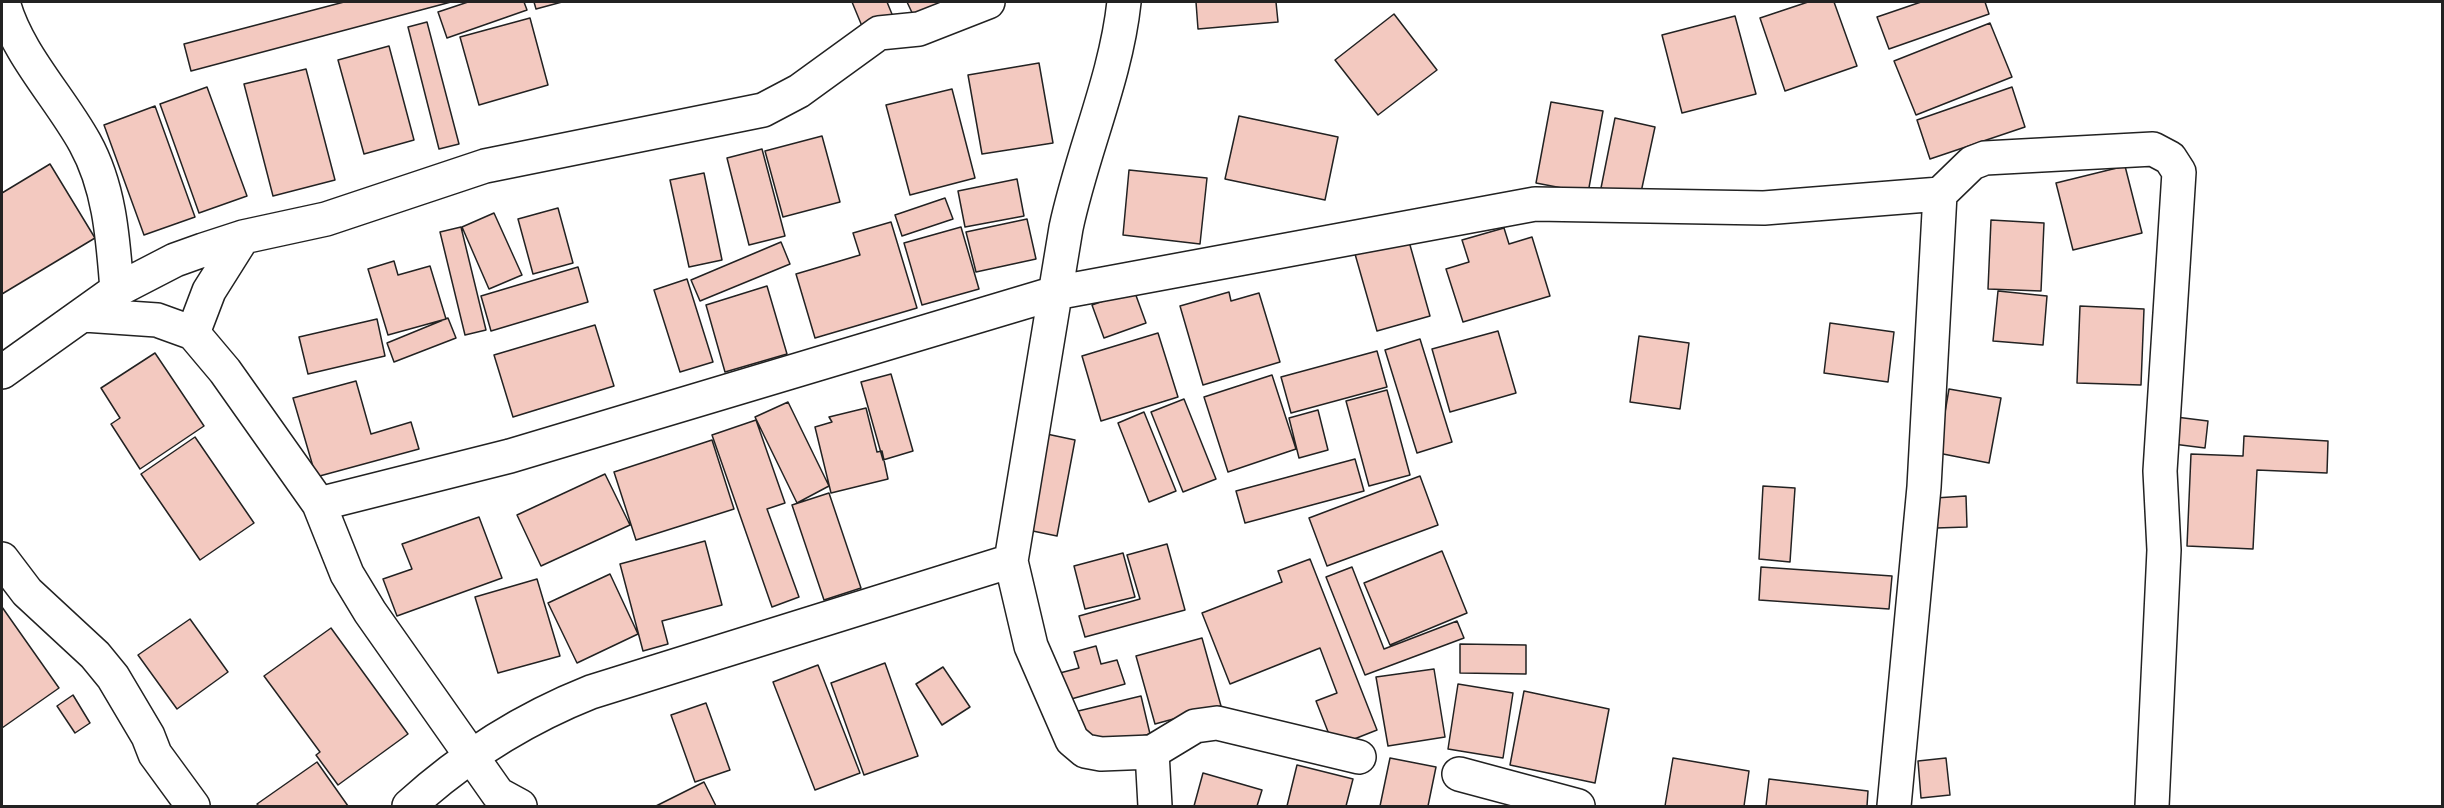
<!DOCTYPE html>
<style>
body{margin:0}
#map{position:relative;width:2444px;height:808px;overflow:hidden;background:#fff;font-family:"Alegreya Sans",sans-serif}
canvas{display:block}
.frame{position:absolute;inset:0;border:3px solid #222;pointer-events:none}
</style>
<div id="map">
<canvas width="2444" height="808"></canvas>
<div class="frame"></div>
</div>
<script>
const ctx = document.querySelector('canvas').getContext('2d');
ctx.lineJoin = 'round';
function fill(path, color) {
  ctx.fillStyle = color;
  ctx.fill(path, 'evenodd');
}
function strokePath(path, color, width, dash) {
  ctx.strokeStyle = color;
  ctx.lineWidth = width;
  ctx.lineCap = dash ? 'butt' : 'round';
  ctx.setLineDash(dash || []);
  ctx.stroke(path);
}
const building = new Path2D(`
 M344 2H451L191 71 184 44Z
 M468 2H524L527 10 447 38 438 12Z
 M534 2H562L536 9Z
 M852 2H887L894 19 864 31Z
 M907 2H951L915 19Z
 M1196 2H1276L1278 22 1198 29Z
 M1808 2H1834L1857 66 1785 91 1760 18Z
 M1921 2H1985L1989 14 1889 49 1877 17Z
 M1394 14 1437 70 1378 115 1335 60Z
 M1735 16 1756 94 1682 113 1662 35Z
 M530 18 548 85 479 105 460 37Z
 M427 22 459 144 439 149 408 27Z
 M1990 23 2012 77 1916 115 1894 61Z
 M389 46 414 140 364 154 338 60Z
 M1039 63 1053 143 982 154 968 75Z
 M306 69 335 180 273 196 244 84Z
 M207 87 247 196 199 213 160 104Z
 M2012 87 2025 127 1930 159 1917 120Z
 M952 89 975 178 910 195 886 105Z
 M1551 102 1603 111 1588 193 1536 183Z
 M155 106 195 217 144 235 104 125Z
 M1239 116 1338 137 1325 200 1225 179Z
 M1615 118 1655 127 1640 197 1601 188Z
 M822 136 840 202 783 217 765 151Z
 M762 149 785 236 749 245 727 158Z
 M50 164 95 238 2 294V193Z
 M2125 166 2142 233 2073 250 2056 183Z
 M1129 170 1207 178 1200 244 1123 235Z
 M704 173 722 260 689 267 670 180Z
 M1017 179 1024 216 965 227 958 191Z
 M945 198 953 219 902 236 895 215Z
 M558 208 573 263 533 274 518 219Z
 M494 213 522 275 489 289 462 227Z
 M1027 219 1036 259 976 272 966 232Z
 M1991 220 2044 223 2041 291 1988 289Z
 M891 222 917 308 815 338 796 274 860 255 853 233Z
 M461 227 486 330 465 335 440 232Z
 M961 227 979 289 922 305 904 243Z
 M1504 228 1509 244 1532 237 1550 296 1463 322 1446 269 1469 262 1462 240Z
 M1408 238 1430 316 1377 331 1355 254Z
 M781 242 790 264 700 301 691 280Z
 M394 261 398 275 430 266 446 319 388 335 368 269Z
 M578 267 588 302 491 331 481 296Z
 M687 279 713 362 680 372 654 290Z
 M767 286 787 354 725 372 706 305Z
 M1134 290 1146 323 1104 338 1092 305Z
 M1998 291 2047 296 2043 345 1993 341Z
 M1229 292 1231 301 1259 293 1280 362 1203 385 1180 306Z
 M2080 306 2144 309 2141 385 2077 383Z
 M448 318 456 338 394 362 387 343Z
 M377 319 385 356 308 374 299 337Z
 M1830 323 1894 332 1888 382 1824 373Z
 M595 325 614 386 513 417 494 355Z
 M1498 331 1516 393 1450 412 1432 349Z
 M1158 333 1178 397 1101 421 1082 356Z
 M1639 336 1689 343 1680 409 1630 402Z
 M1420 339 1452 442 1417 453 1385 350Z
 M1377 351 1387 387 1291 413 1281 377Z
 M155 353 204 426 140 469 111 424 120 418 101 388Z
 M891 374 913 451 883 460 861 382Z
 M1272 375 1296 449 1228 472 1204 397Z
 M356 381 371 434 411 422 419 449 316 477 293 398Z
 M1949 389 2001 398 1989 463 1938 453Z
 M1387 390 1410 475 1369 486 1346 401Z
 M1184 399 1216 479 1183 492 1151 412Z
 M788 402 829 486 797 503 755 417Z
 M866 408 877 452 882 451 888 479 831 493 815 427 832 422 829 417Z
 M1318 410 1328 450 1299 458 1289 418Z
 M1144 412 1176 491 1149 502 1118 423Z
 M2176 417 2208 421 2205 448 2173 444Z
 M756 420 785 503 767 509 799 597 772 607 712 435Z
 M1042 433 1075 440 1057 536 1023 529Z
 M2244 436 2328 441 2327 473 2257 470 2253 549 2187 546 2191 454 2243 456Z
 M195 437 254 523 200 560 141 474Z
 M712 440 734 509 636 540 614 472Z
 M1355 459 1364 491 1245 523 1236 491Z
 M605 474 630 525 541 566 517 515Z
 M1420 476 1438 525 1327 566 1309 518Z
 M1763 486 1795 488 1790 562 1759 559Z
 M829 493 861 588 824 600 792 505Z
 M1966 496 1967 527 1936 528 1935 498Z
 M479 517 502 578 397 616 383 579 412 569 402 544Z
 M705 541 722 605 662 621 668 644 643 651 620 564Z
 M1167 544 1185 610 1085 637 1079 616 1140 599 1127 555Z
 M1442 551 1467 613 1390 645 1364 583Z
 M1123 553 1135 597 1085 609 1074 566Z
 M1310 559 1377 730 1334 747 1316 701 1337 693 1320 648 1230 684 1202 613 1282 582 1278 571Z
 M1352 567 1384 649 1457 621 1464 638 1365 675 1326 577Z
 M1761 567 1892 576 1889 609 1759 600Z
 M610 574 638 634 577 663 548 603Z
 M537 579 560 656 498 673 475 597Z
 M2 607 59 688 2 728Z
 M190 619 228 672 177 709 138 655Z
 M331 628 408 734 338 785 316 755 320 752 264 676Z
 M1202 638 1221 706 1155 724 1136 656Z
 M1460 644 1526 645V674L1460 673Z
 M1096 646 1101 664 1117 660 1125 684 1064 701 1056 674 1079 668 1074 652Z
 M885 663 918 756 864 775 831 683Z
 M818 665 860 773 815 790 773 682Z
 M943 667 970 707 942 725 916 684Z
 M1434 669 1445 737 1388 746 1376 677Z
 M1458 684 1513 693 1503 758 1448 749Z
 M1524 691 1609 709 1595 783 1510 765Z
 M73 695 90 723 75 733 57 706Z
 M1141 696 1150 734 1083 750 1074 712Z
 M706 703 730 770 695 782 671 715Z
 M1390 758 1436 767 1428 806H1380Z
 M1673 758 1749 771 1744 806H1665Z
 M1946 758 1950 795 1921 798 1918 761Z
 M317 762 348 806H259L257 804Z
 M1297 765 1353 779 1346 806H1287Z
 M1203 773 1262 790 1257 806H1194Z
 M1769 779 1868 791 1867 806H1766Z
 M704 782 716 806H656Z`);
const street = new Path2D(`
 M3 2C17 54 59 96 85 143 110 188 113 240 117 290
 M1124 2C1116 78 1082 152 1066 228L1011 561 1031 646 1072 740 1085 751 1101 754 1152 752 1195 726 1217 723 1359 757
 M84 315 157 320 193 333 225 371 319 504 347 574 370 612 498 794 520 806
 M193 333 209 291 243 237
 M2 372 117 290 175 260 203 250 243 237 326 219 485 166 763 110 799 91 879 33 919 29 988 2
 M319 504 510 456 1055 293 1535 204 1764 208 1940 194
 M2 559 27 592 95 655 113 677 148 736 155 754 193 806
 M1152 752 1155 806
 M1459 774 1578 806
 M409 806C463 757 523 719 591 692L1011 561
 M1894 806 1924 487 1940 194 1972 163 1985 158 2153 149 2170 158 2179 172 2160 471 2164 550 2152 806`);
fill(building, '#f3c9c0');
strokePath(building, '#222', 1.5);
strokePath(street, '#222', 36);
strokePath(street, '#fff', 33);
</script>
